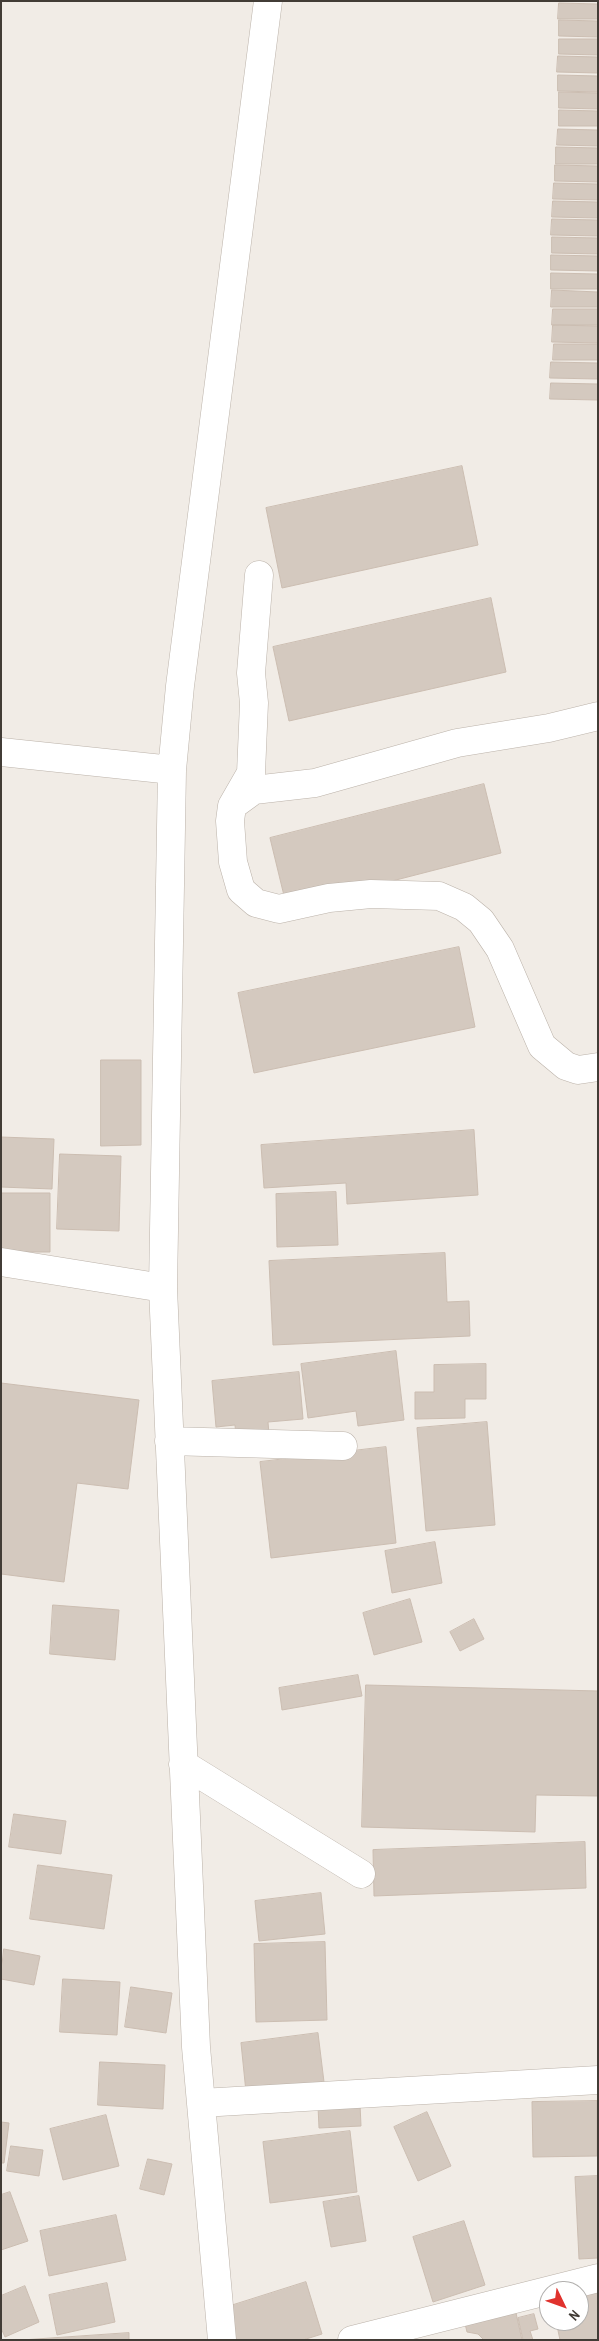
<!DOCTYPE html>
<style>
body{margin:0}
#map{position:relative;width:599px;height:2341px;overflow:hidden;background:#f1ece6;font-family:"Archivo Narrow",sans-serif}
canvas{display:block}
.frame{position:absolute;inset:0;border:2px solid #423c36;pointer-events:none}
.north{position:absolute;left:539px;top:2281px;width:50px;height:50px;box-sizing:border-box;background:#fff;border:1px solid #b3b1af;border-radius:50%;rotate:132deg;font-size:14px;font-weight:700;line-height:20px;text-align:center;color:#423c36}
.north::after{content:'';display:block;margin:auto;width:18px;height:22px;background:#e0322d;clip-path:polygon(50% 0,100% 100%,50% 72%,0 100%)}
</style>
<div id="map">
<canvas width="599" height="2341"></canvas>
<div class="frame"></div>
<div class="north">N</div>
</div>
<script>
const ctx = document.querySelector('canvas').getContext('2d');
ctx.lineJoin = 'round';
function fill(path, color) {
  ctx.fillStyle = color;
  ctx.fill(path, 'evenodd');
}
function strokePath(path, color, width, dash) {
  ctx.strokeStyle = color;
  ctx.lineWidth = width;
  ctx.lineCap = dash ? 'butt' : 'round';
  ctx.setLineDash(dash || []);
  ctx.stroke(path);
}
const building = new Path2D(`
 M559 3 598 4V19H558Z
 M559 20 598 21V37L559 36Z
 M559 39H598V55L559 54Z
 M558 56 598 57V73L557 72Z
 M558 75 598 76V92L558 91Z
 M559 92 598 93V109L559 108Z
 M559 110 598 111V126H559Z
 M558 129 598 130V146L557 145Z
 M556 147 598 148V164H556Z
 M555 165 598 166V182L555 181Z
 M554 183 598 184V200L553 199Z
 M553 201 598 202V218L552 217Z
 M552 219 598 220V236L551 235Z
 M552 237 598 238V254L552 253Z
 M551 255 598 256V271L551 270Z
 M551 273 598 274V289H551Z
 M552 290 598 292V307H551Z
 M553 309H598V325H552Z
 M553 325 598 326V343L552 342Z
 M554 344H598V360H553Z
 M551 362 598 363V379L550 378Z
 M551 383 598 384V400L550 399Z
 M462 466 478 545 282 588 266 508Z
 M491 598 506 672 289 721 273 647Z
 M484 784 501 853 287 908 270 838Z
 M459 947 475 1027 254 1073 238 993Z
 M101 1060H141V1145L101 1146Z
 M474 1130 478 1195 347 1204 346 1183 264 1188 261 1145Z
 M1 1137 54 1139 52 1189 1 1187Z
 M60 1154 121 1156 119 1231 57 1229Z
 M336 1192 338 1245 277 1247 276 1194Z
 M1 1193H50V1252H2Z
 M445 1253 447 1302 469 1301 470 1336 273 1345 269 1261Z
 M396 1351 404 1420 358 1426 356 1411 308 1418 301 1364Z
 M486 1364V1399H465V1418L415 1419V1392H434V1365Z
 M299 1372 303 1419 268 1422 269 1434 236 1437 235 1425 216 1427 212 1381Z
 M1 1383 139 1400 128 1489 77 1483 64 1582 1 1574Z
 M487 1422 495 1525 426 1531 417 1428Z
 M386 1447 396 1543 271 1558 260 1462Z
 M435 1542 442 1583 392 1593 385 1551Z
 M410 1599 422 1642 374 1655 363 1613Z
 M53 1605 119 1610 115 1660 50 1654Z
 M474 1619 484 1639 460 1651 450 1632Z
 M358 1675 362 1696 282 1710 279 1688Z
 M366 1685 598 1691V1796L536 1795 535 1832 362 1827Z
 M14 1814 66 1821 61 1854 9 1847Z
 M585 1842 586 1888 374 1896 373 1850Z
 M38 1865 112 1875 104 1929 30 1919Z
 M321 1893 325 1934 259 1941 255 1901Z
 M325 1942 327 2020 256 2022 254 1944Z
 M4 1949 40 1956 34 1985 1 1979Z
 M63 1979 120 1982 117 2035 60 2032Z
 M131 1987 172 1993 166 2033 125 2027Z
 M318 2033 324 2082 246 2092 241 2043Z
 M100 2062 165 2065 163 2109 98 2105Z
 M597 2101V2156L533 2157 532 2102Z
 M360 2104 361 2126 319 2128 318 2106Z
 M427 2112 451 2166 418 2181 394 2127Z
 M106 2115 119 2166 63 2180 50 2129Z
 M1 2122 9 2123 4 2163H1Z
 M350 2131 357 2192 270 2203 263 2142Z
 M11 2146 43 2150 39 2176 7 2171Z
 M148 2159 172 2164 164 2195 140 2189Z
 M598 2176V2258L579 2259 575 2177Z
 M10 2192 28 2241 1 2250V2195Z
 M359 2196 366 2241 331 2247 323 2202Z
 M116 2215 126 2260 49 2276 40 2231Z
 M464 2221 485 2285 433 2302 413 2237Z
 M306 2282 322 2334 303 2340H234L224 2308Z
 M107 2283 115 2322 57 2335 49 2295Z
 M25 2286 39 2322 5 2337 1 2328V2296Z
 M598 2289V2340H560L556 2321H579V2294Z
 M514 2304 522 2340H484L478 2334 467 2332 463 2315Z
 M534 2314 538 2329 530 2331 533 2340H523L518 2318Z
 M129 2333V2340H22Z`);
const minor = new Path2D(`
 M259 575 251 673 254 703 251 773 232 806 230 821 233 862 241 890 256 903 279 909 329 898 371 894 439 896 464 907 481 921 500 949 542 1046 566 1066 578 1070 598 1067
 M1 752 172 770
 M232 806 254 790 315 783 457 743 549 728 598 716
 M1 1262 163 1288
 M169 1441 343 1446
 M183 1764 361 1874
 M201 2103 598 2080
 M222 2340 196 2047 163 1288 172 770 180 686 268 1
 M352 2340 598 2278`);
fill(building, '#d4c9bf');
strokePath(building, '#cbbdb1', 1);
strokePath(minor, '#bbb2a9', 29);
strokePath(minor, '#fff', 28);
</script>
